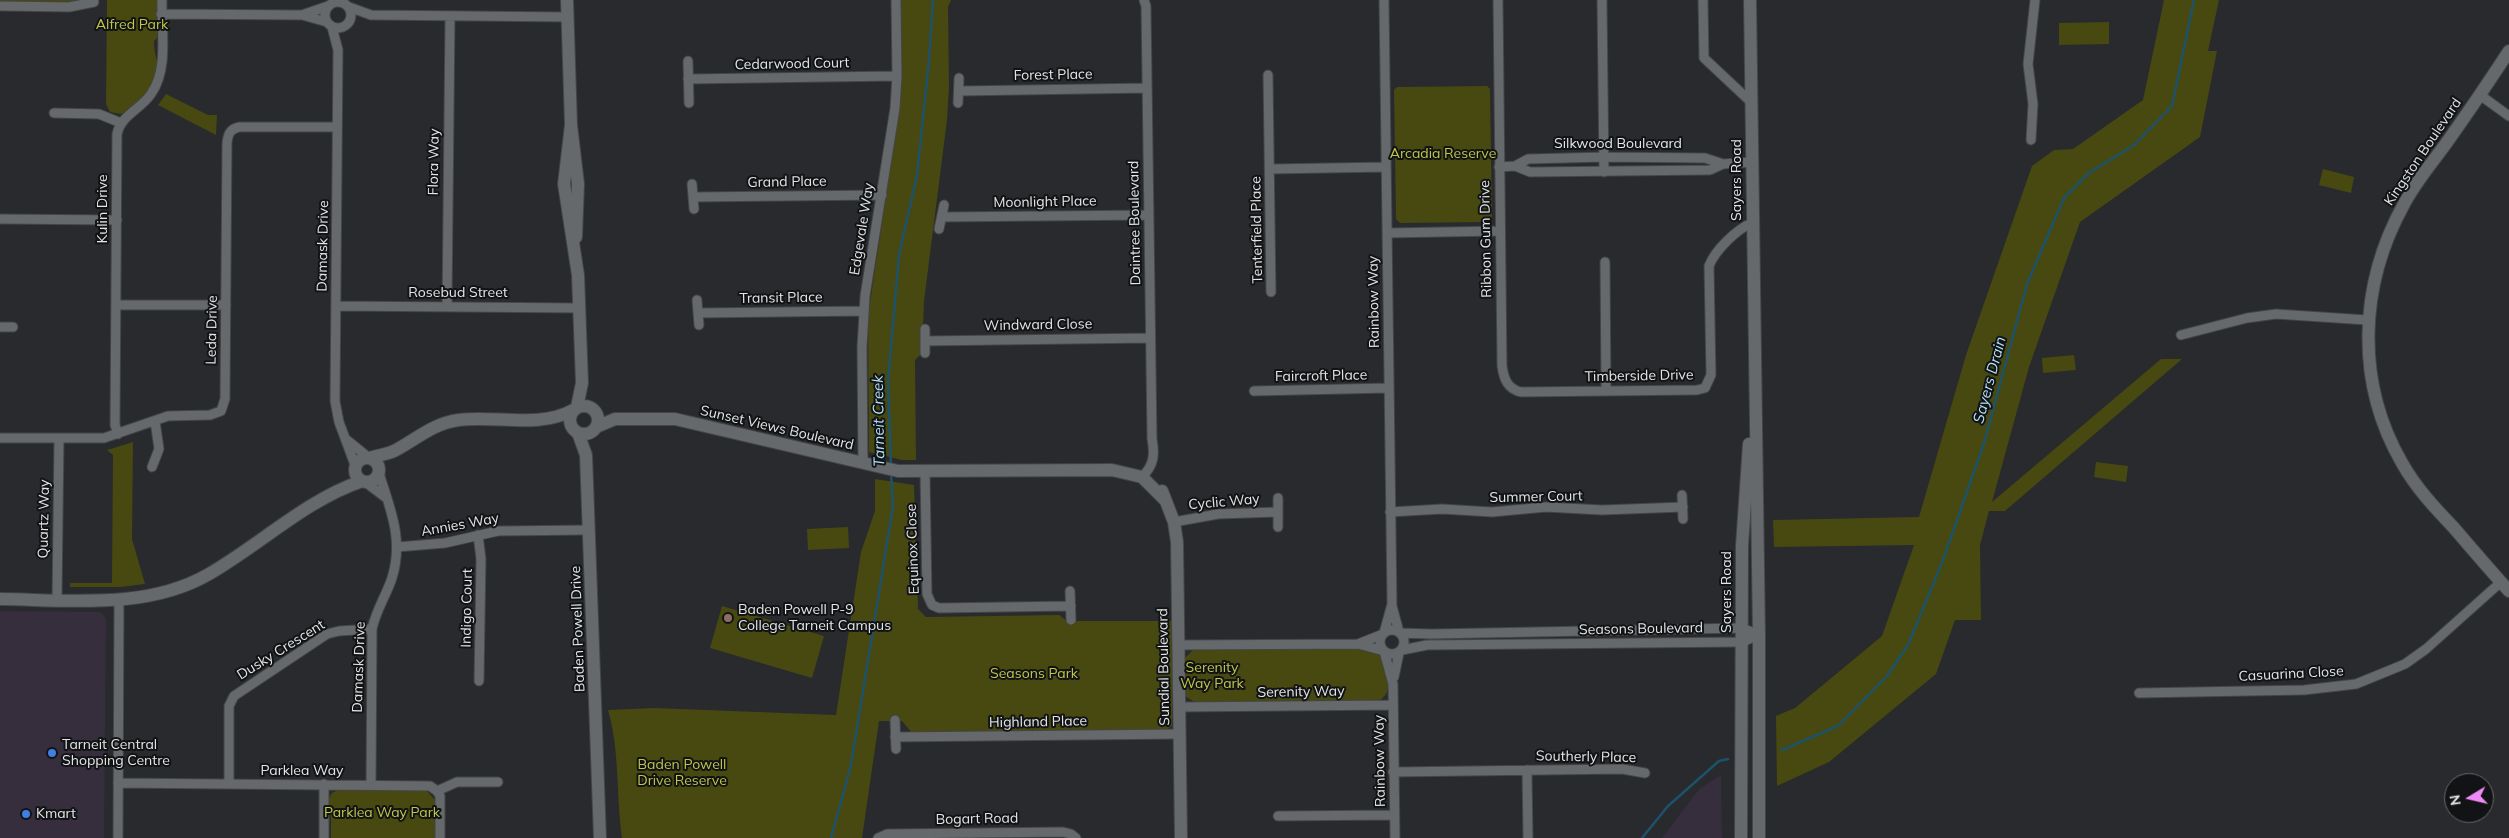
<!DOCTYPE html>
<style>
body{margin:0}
#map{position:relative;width:2509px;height:838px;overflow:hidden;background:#282a2d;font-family:Mulish,sans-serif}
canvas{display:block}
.north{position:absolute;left:2444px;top:773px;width:50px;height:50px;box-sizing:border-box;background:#111314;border:1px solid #656768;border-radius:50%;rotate:261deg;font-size:14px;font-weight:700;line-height:20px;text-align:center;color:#e4e5e7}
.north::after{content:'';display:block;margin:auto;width:18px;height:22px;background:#ef8bf7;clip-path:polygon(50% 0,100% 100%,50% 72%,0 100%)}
</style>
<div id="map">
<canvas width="2509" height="838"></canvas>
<div class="north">N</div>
</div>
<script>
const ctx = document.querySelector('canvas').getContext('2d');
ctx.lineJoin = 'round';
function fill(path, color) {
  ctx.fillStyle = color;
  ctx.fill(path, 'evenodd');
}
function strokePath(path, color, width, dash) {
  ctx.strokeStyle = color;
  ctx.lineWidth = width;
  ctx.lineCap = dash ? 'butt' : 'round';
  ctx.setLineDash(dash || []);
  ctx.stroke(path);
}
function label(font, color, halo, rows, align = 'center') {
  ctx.font = font + ' Mulish,sans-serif';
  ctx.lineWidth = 4;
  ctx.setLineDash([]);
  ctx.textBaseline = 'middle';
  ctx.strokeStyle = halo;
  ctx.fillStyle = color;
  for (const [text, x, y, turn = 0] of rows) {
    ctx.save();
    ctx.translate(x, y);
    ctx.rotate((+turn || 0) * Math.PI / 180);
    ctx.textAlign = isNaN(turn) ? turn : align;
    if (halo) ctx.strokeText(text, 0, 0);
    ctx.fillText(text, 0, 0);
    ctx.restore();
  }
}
const commercial = new Path2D(`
 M0 611 100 612 106 618 104 838H0Z
 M1721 775 1722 838H1662L1699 789Z`);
const green = new Path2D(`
 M0 0H75L71 3H0Z
 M107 0H157V38L154 41C154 49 155 54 157 60 162 83 138 105 121 114L110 112 106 104Z
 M901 0H951L948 7 949 87 947 120 924 301 922 353 915 360 916 460H902L869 452 868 316 900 102Z
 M2164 0H2219L2208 51H2217L2200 137 2080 222 2029 367 1992 502 2161 359H2182L2005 511H1989L1980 545 1981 620H1955L1936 674 1829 762 1777 786 1776 716 1795 708 1882 636 1914 545 1774 547 1773 520 1919 517 1966 355 2032 166 2054 150 2073 149 2143 100Z
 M2109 22V44L2059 45V23Z
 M1487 86 1490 89 1492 218 1487 222 1400 223 1396 219 1394 90 1397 87Z
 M166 94 208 115H217L216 135 158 105Z
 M2323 169 2354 177 2351 193 2319 185Z
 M2074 355 2076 370 2043 373 2042 358Z
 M133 442 132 539 145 584 120 587H70V583H112L113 455 107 450Z
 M2096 462 2128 466 2126 482 2094 477Z
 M875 479 914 485 918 609 926 617 1059 615 1067 621H1173L1172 726 1166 730 913 734 902 721H879L862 838H622C616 795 620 751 608 710L654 708 836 715 861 552 875 511Z
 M848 527 849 548 808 550 807 529Z
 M722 606 824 636 812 678 710 648Z
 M1361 648 1382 656C1386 669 1395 691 1380 700L1196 703 1185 696V658L1193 650Z
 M340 789 427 791 435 800 436 838H331V816L328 812 329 798 332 793Z`);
const stream = new Path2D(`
 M891 465 888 381 899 255 917 175 929 60 933 0
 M1782 750 1838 726 1887 676 1908 645 1943 560 1984 443 2027 284 2064 198 2089 173 2134 145 2172 106 2194 0
 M831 838 851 765 893 506 891 473
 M1642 838 1668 806 1719 761 1728 759`);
const street = new Path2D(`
 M1384 0 1392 604 1384 633
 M1498 0 1502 366C1504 380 1508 389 1521 392L1697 390 1705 388 1711 375 1709 266C1715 250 1737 229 1752 223
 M1602 0 1604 172
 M1703 0 1704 58 1752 103
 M325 15a13 13 0 1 1 26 0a13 13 0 1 1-26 0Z
 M0 6 69 7 94 2
 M349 7 371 15 568 17
 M161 14 302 15 328 6
 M302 15 327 22
 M332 27 338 50 335 401 339 422 355 465
 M688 61 689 103
 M1268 75 1271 292
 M688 79 897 76
 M960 91 1147 88
 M2480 95 2509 116
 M958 103 959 78
 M54 113 99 114 121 123
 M2031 140 2033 104 2028 64 2035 0
 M1515 166 1528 159 1604 157 1705 158 1723 164
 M1499 167 1515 166 1530 172 1710 170 1723 164 1752 162
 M1270 169 1386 167
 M692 184 694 209
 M693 197 882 195
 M942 217 1148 215
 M0 219 117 220
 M939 229 944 205
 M1387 233 1499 231
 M1605 262 1606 389
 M697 300 699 325
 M116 305H226
 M336 306 580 308
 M447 307 450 16
 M698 313 864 311
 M0 327H13
 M2181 335 2247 318 2276 314 2367 320
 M925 341 1150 338
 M925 353V329
 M1254 391 1389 388
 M118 434 115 425 117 134C121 115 140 110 151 94 169 69 161 29 162 0
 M0 438H104L168 416 210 415 221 411 225 399 227 143C228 134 230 129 239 127H337
 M347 440 368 457
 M863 463 862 347 865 296 895 108 897 76 896 0
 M152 467 159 449 155 421
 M925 472 927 594 932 605 939 608 1071 606
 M1142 477C1154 465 1155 455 1152 439L1146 6 1144 0
 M365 482 385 497
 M1682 495 1683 519
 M1278 498V527
 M1390 512 1442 509 1492 512 1546 507 1602 510 1683 507
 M1174 522 1218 514 1278 512
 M478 535 481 559 479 681
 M397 547 445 543 498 531 589 530
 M1070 591 1071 620
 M57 599 59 439
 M1392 606 1399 632
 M1380 642a12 12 0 1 1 24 0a12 12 0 1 1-24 0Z
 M1400 633 1431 634 1742 628 1759 635
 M1358 644 1383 634
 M1178 645 1358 644 1384 651
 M1402 650 1427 645 1742 642 1759 635
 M1384 651 1393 684 1395 838
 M1394 677 1399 653
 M2139 693 2304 690 2356 684 2405 664 2426 649 2501 582
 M1180 707 1393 705
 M895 720 896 749
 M895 737 1180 734
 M1527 770 1528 838
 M1393 772 1622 769 1645 773
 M118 783 430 786 437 791 440 796V838
 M229 784V706L234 696 327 634 339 631 372 629
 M371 785 372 629C376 610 386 596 392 578 404 539 390 509 379 473
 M437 791 457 782H498
 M1278 816 1394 815
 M118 838 119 600
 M324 838V784
 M878 838 887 834 1063 832 1071 834 1076 838`);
const secondary = new Path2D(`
 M567 0 571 125 578 184 576 237
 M1750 0 1759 635V838
 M2509 51C2488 83 2467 114 2445 145 2431 164 2415 183 2404 204 2359 285 2355 382 2402 463 2416 488 2435 508 2454 528 2472 549 2490 570 2509 591
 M571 125 564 184 578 275 582 383 577 407
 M570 420a14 14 0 1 1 28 0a14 14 0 1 1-28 0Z
 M596 427 615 419H675L898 471 1112 470 1142 477 1164 499
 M578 433 586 455 600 838
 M355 470a12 12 0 1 1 24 0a12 12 0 1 1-24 0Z
 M370 458C379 455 389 454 396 450 418 438 434 423 459 420 496 415 539 429 573 410
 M1162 491 1174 522 1177 542 1181 838
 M0 599C70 600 147 610 209 574 261 544 306 500 362 481
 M1741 838 1742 546 1749 444`);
const markers = [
 [728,618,5,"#8d6e63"],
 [52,753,5,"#3f7fe0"],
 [26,814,5,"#3f7fe0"]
];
const parkNames = [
 ["Alfred Park",132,25],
 ["Arcadia Reserve",1443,154],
 ["Serenity",1212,668],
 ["Way Park",1212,684],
 ["Seasons Park",1034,674],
 ["Baden Powell",682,765],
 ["Drive Reserve",682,781],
 ["Parklea Way Park",382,813]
];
const streetNames = [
 ["Cedarwood Court",792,64,-1],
 ["Forest Place",1053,75,-1],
 ["Silkwood Boulevard",1618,144],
 ["Kingston Boulevard",2423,152,-56],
 ["Flora Way",434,162,-89],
 ["Sayers Road",1737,180,-90],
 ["Grand Place",787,182,-1],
 ["Moonlight Place",1045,202,-1],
 ["Kulin Drive",103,209,-90],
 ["Daintree Boulevard",1135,223,-91],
 ["Edgevale Way",862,229,-81],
 ["Tenterfield Place",1257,230,-91],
 ["Ribbon Gum Drive",1486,239,-91],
 ["Damask Drive",323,246,-89],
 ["Rosebud Street",458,293],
 ["Transit Place",781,298,-1],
 ["Rainbow Way",1374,302,-91],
 ["Windward Close",1038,325,-1],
 ["Leda Drive",212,330,-89],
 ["Faircroft Place",1321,376,-1],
 ["Timberside Drive",1639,376,-1],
 ["Sunset Views Boulevard",777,428,13],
 ["Summer Court",1536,497,-1],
 ["Cyclic Way",1224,502,-5],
 ["Quartz Way",44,519,-89],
 ["Annies Way",460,525,-10],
 ["Equinox Close",913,549,-92],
 ["Sayers Road",1727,592,-90],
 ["Indigo Court",467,608,-89],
 ["Baden Powell Drive",578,629,-92],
 ["Seasons Boulevard",1641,629,-1],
 ["Dusky Crescent",281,650,-32],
 ["Damask Drive",359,667,-88],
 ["Sundial Boulevard",1164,667,-91],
 ["Casuarina Close",2291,674,-3],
 ["Serenity Way",1301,692,-1],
 ["Highland Place",1038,722,-1],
 ["Southerly Place",1586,757,1],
 ["Rainbow Way",1380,761,-91],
 ["Parklea Way",302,771],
 ["Bogart Road",977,819,-1]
];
const poiNames = [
 ["Baden Powell P-9",738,610],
 ["College Tarneit Campus",738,626],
 ["Tarneit Central",62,745],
 ["Shopping Centre",62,761],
 ["Kmart",36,814]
];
const waterNames = [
 ["Sayers Drain",1990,380,-75],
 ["Tarneit Creek",879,421,-91]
];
fill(commercial, '#362d3d');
fill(green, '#474910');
strokePath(stream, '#1d526b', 2.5);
strokePath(street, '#444547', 11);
strokePath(secondary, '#444547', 14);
strokePath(street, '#66696c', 9);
strokePath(secondary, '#66696c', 12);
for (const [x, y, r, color] of markers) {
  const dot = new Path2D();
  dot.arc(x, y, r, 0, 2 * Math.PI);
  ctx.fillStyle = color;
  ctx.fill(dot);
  strokePath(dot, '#111314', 2);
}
label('14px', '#c1c74a', '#111314', parkNames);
label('14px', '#e4e5e7', '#111314', streetNames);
label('14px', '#e4e5e7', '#111314', poiNames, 'left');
label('italic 15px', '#b4e1fa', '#111314', waterNames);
</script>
